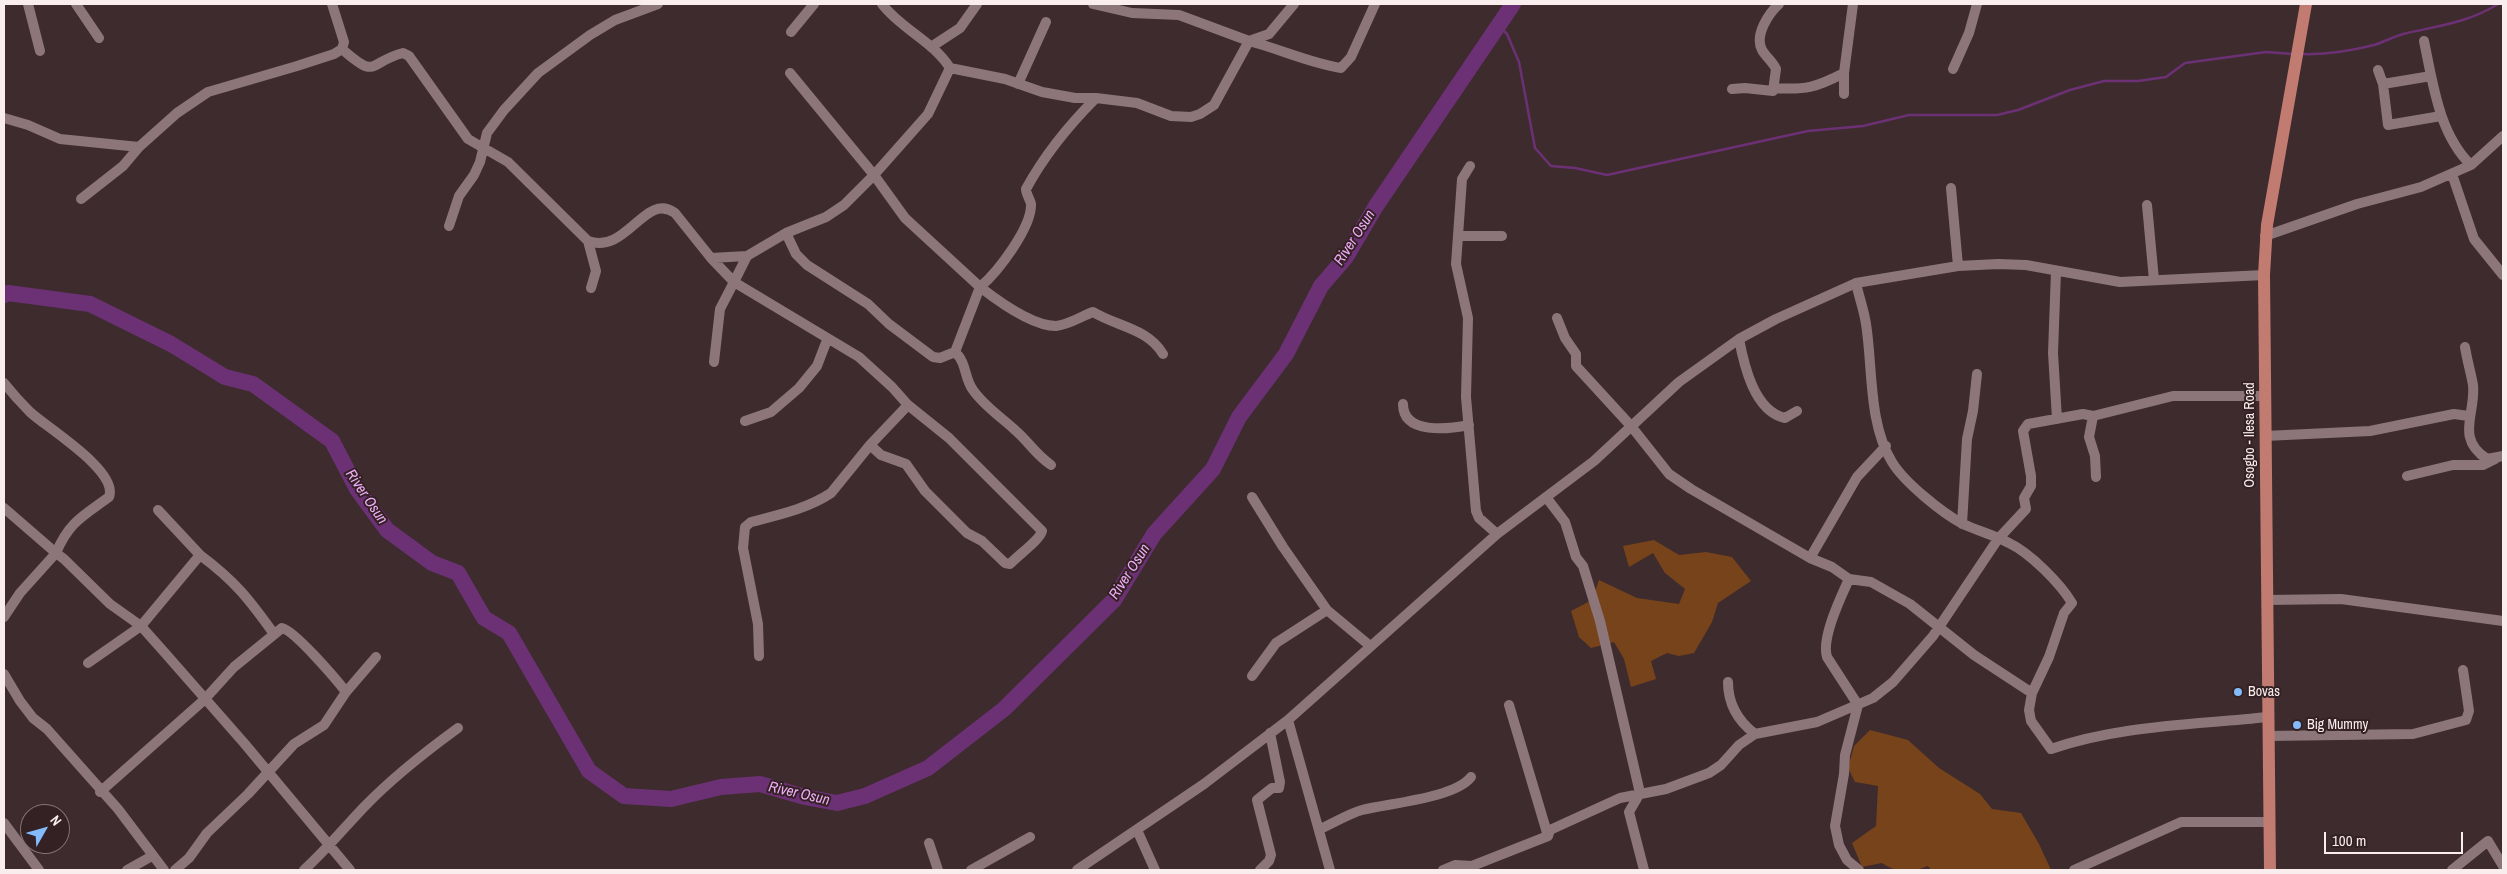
<!DOCTYPE html>
<style>
body{margin:0}
#map{position:relative;width:2507px;height:874px;overflow:hidden;background:#3e2b2e;font-family:"Archivo Narrow",sans-serif}
canvas{display:block}
.frame{position:absolute;inset:0;border:5px solid #faedee;pointer-events:none}
.north{position:absolute;left:20px;top:804px;width:50px;height:50px;box-sizing:border-box;background:#342124;border:1px solid #837375;border-radius:50%;rotate:52deg;font-size:14px;font-weight:700;line-height:20px;text-align:center;color:#faedee}
.north::after{content:'';display:block;margin:auto;width:18px;height:22px;background:#84bcfb;clip-path:polygon(50% 0,100% 100%,50% 72%,0 100%)}
.scale{position:absolute;left:2324px;top:832px;width:139px;height:22px;box-sizing:border-box;border:2px solid #faedee;border-top:0;padding-left:6px;font-size:15px;line-height:18px;white-space:nowrap;color:#faedee;-webkit-text-stroke:4px #342124;paint-order:stroke}
</style>
<div id="map">
<canvas width="2507" height="874"></canvas>
<div class="frame"></div>
<div class="north">N</div>
<div class="scale">100 m</div>
</div>
<script>
const ctx = document.querySelector('canvas').getContext('2d');
ctx.lineJoin = 'round';
function fill(path, color) {
  ctx.fillStyle = color;
  ctx.fill(path, 'evenodd');
}
function strokePath(path, color, width, dash) {
  ctx.strokeStyle = color;
  ctx.lineWidth = width;
  ctx.lineCap = dash ? 'butt' : 'round';
  ctx.setLineDash(dash || []);
  ctx.stroke(path);
}
function label(font, color, halo, rows, align = 'center') {
  ctx.font = font + ' "Archivo Narrow",sans-serif';
  ctx.lineWidth = 4;
  ctx.setLineDash([]);
  ctx.textBaseline = 'middle';
  ctx.strokeStyle = halo;
  ctx.fillStyle = color;
  for (const [text, x, y, turn = 0] of rows) {
    ctx.save();
    ctx.translate(x, y);
    ctx.rotate((+turn || 0) * Math.PI / 180);
    ctx.textAlign = isNaN(turn) ? turn : align;
    if (halo) ctx.strokeText(text, 0, 0);
    ctx.fillText(text, 0, 0);
    ctx.restore();
  }
}
const green = new Path2D(`
 M1654 540 1679 555 1706 552 1732 557 1751 581 1718 603 1712 622 1694 653 1679 656 1667 653 1651 661 1656 679 1631 687 1624 659 1614 642 1591 648 1579 637 1571 611 1592 600 1599 580 1637 598 1679 604 1685 589 1665 573 1653 553 1629 567 1623 546Z
 M1870 730 1908 740 1939 768 1980 794 1992 809 2021 813 2039 844 2051 870H1931L1928 866C1912 873 1896 873 1882 863L1862 867 1852 843 1876 826 1878 786 1855 782 1848 768 1854 746Z`);
const stream = new Path2D(`
 M1498 25 1507 34 1519 62 1535 148 1551 166 1575 168 1607 175 1808 131 1863 126 1909 115H1997L2018 110 2070 90 2104 81H2138L2166 77 2185 63 2266 52 2293 54
 M2301 54C2325 55 2350 51 2374 45 2384 42 2393 37 2403 34 2437 26 2468 23 2498 4`);
const river = new Path2D(`
 M4 295 8 293 90 304 171 344 225 377 253 384 332 441 357 489 387 530 432 563 458 573 484 618 509 633 589 771 624 796 671 799 721 787 760 784 805 797 837 803 865 796 928 768 1004 709 1114 600 1154 534 1213 469 1239 417 1286 354 1321 286 1346 257 1376 206 1513 4`);
const minor = new Path2D(`
 M28 4 40 51
 M76 4 99 38
 M1093 4 1132 13 1179 15 1249 41 1269 34 1294 4
 M791 32 814 4
 M2424 41C2433 84 2439 134 2471 165
 M931 47 960 28 977 4
 M342 49C378 81 368 62 403 53L409 56 468 139 508 162 588 241C627 255 645 191 675 213L711 258 734 282 747 256 786 233 826 217 844 205 874 175 928 114 950 68C933 41 901 29 882 4
 M950 68 1005 79 1042 92 1075 98H1096L1137 103 1171 116 1191 117 1200 114 1214 105 1249 41C1280 49 1309 63 1341 68L1351 57 1375 4
 M1953 69 1969 33 1977 4
 M2378 70 2383 84 2388 125 2441 116
 M790 73 874 175 905 218 980 287C998 272 1032 227 1031 204 1030 199 1026 194 1026 189 1045 154 1068 126 1096 98
 M1018 84 1046 22
 M2383 84 2431 76
 M1773 88C1806 90 1815 88 1844 73
 M1732 89 1745 88 1773 91 1776 69C1773 62 1766 57 1762 50 1754 35 1769 13 1779 4
 M1844 94V73L1853 4
 M4 118 28 125 60 139 139 147 177 113 208 92 297 66 334 54 342 49 344 42 332 4
 M1470 166 1462 179 1456 264 1468 318 1466 397 1476 511 1479 518 1497 534
 M2452 174 2474 239 2503 275
 M1951 188 1958 266
 M81 199 123 166 139 147
 M2147 205 2154 280
 M449 226 459 196 474 175 480 162 487 133 504 110 538 73 590 35 615 20 658 4
 M786 233 796 254 807 265 868 304 889 324 933 357 940 358 955 352C967 363 964 378 973 390 984 406 1001 417 1015 430 1029 442 1035 454 1051 465
 M1459 236H1502
 M2265 236 2357 204 2421 187 2471 165 2503 136
 M588 241 596 271 591 288
 M711 258 747 256
 M2056 271 2053 353 2057 419
 M1856 283C1859 297 1864 310 1866 324 1873 367 1868 423 1892 462 1904 482 1942 513 1963 524 1978 531 1994 535 2009 543 2030 553 2060 583 2072 603L2064 613 2049 657 2032 693 2029 710 2031 721 2051 749C2120 725 2195 725 2267 717
 M1557 318 1565 338 1576 354V366L1631 426 1669 474 1691 489 1810 558 1832 567 1849 579 1871 582 1910 604 1974 655 2032 693
 M1739 339C1744 365 1754 411 1785 418L1797 411
 M2465 347C2467 360 2471 373 2473 385 2476 414 2455 438 2487 459L2503 456
 M955 352 980 287C998 301 1033 326 1056 326 1068 325 1082 316 1093 312 1118 327 1147 328 1163 354
 M714 362 720 309 734 282 859 357 892 387 908 405 870 445 881 455 906 464 925 491 967 533 982 541 1005 563 1010 564C1018 555 1040 540 1042 531L949 438 908 405
 M4 383C12 393 21 403 30 412 47 428 119 471 109 497 83 516 69 522 56 553L4 508
 M1403 404C1403 435 1449 429 1469 425
 M2093 416 2089 437 2095 456 2096 477
 M745 421 771 412 799 388 817 366 827 340
 M2265 436 2370 431 2454 414 2469 416
 M2407 476 2453 465H2483L2495 459
 M1252 497 1283 547 1327 610 1369 645
 M1546 497 1565 522 1576 557 1583 566 1600 621 1640 793 1629 812 1644 870
 M158 510 200 555
 M1962 524 1967 439 1973 411 1977 374
 M1810 558 1857 477 1886 446
 M1849 579C1841 597 1821 638 1827 657L1858 705 1845 755 1844 774 1835 826 1839 845 1847 860 1859 870
 M2267 600 2341 599 2503 621
 M4 617 20 593 56 553 64 559 110 604 141 626 165 653 244 743 350 870
 M759 656 758 624 743 548 745 527 751 522C778 515 807 509 831 493L870 445
 M88 663 141 626 200 555C235 581 249 599 274 634
 M4 674 20 701 33 718 47 729 118 809 164 870
 M1252 676 1276 643 1327 610
 M1728 682C1728 703 1738 721 1755 734
 M1509 705 1548 836
 M1288 720 1330 870
 M2268 736 2413 734 2466 720 2469 711 2463 670
 M100 792 204 700 234 667 282 628C295 631 336 679 346 692
 M4 823 39 870
 M1320 829C1334 823 1348 814 1362 810 1390 803 1455 798 1471 777
 M1137 830 1155 870
 M929 843 938 870
 M127 870 152 856
 M175 870 189 858 207 833 248 794 294 744 324 725 346 692 376 657
 M304 870C326 850 344 828 364 807 393 777 425 752 458 728
 M971 870 1030 837
 M1077 870 1204 784 1288 720 1497 534 1594 461 1679 382 1739 339 1776 319 1856 283 1958 266 1998 264 2026 265 2120 282 2264 275
 M1260 870 1269 861 1271 855 1257 800 1272 788H1279L1280 782 1270 733
 M1443 870 1455 865 1472 866 1548 836 1550 830 1620 798 1666 789 1709 773 1721 765 1739 745 1755 734 1817 722 1873 698 1893 682 1933 636 1998 539 2026 509 2024 498 2031 486V476L2023 431 2028 424 2083 414 2093 416 2173 396H2265
 M2074 870 2181 822H2268
 M2452 870 2488 841 2503 866`);
const major = new Path2D(`
 M2270 870 2264 275 2267 225 2306 4`);
const markers = [
 [2238,692,5,"#84bcfb"],
 [2297,725,5,"#84bcfb"]
];
const streetNames = [
 ["Osogbo - Ilesa Road",2250,435,-90]
];
const poiNames = [
 ["Bovas",2248,692],
 ["Big Mummy",2307,725]
];
const waterNames = [
 ["River Osun",1355,238,-57],
 ["River Osun",366,497,56],
 ["River Osun",1130,572,-57],
 ["River Osun",799,794,13]
];
fill(green, '#77431a');
strokePath(stream, '#6c3175', 2.5);
strokePath(river, '#6c3175', 16);
strokePath(minor, '#8d7679', 10);
strokePath(major, '#c27b70', 12);
for (const [x, y, r, color] of markers) {
  const dot = new Path2D();
  dot.arc(x, y, r, 0, 2 * Math.PI);
  ctx.fillStyle = color;
  ctx.fill(dot);
  strokePath(dot, '#342124', 2);
}
label('14px', '#faedee', '#342124', streetNames);
label('14px', '#faedee', '#342124', poiNames, 'left');
label('italic 15px', '#efadf8', '#342124', waterNames);
</script>
